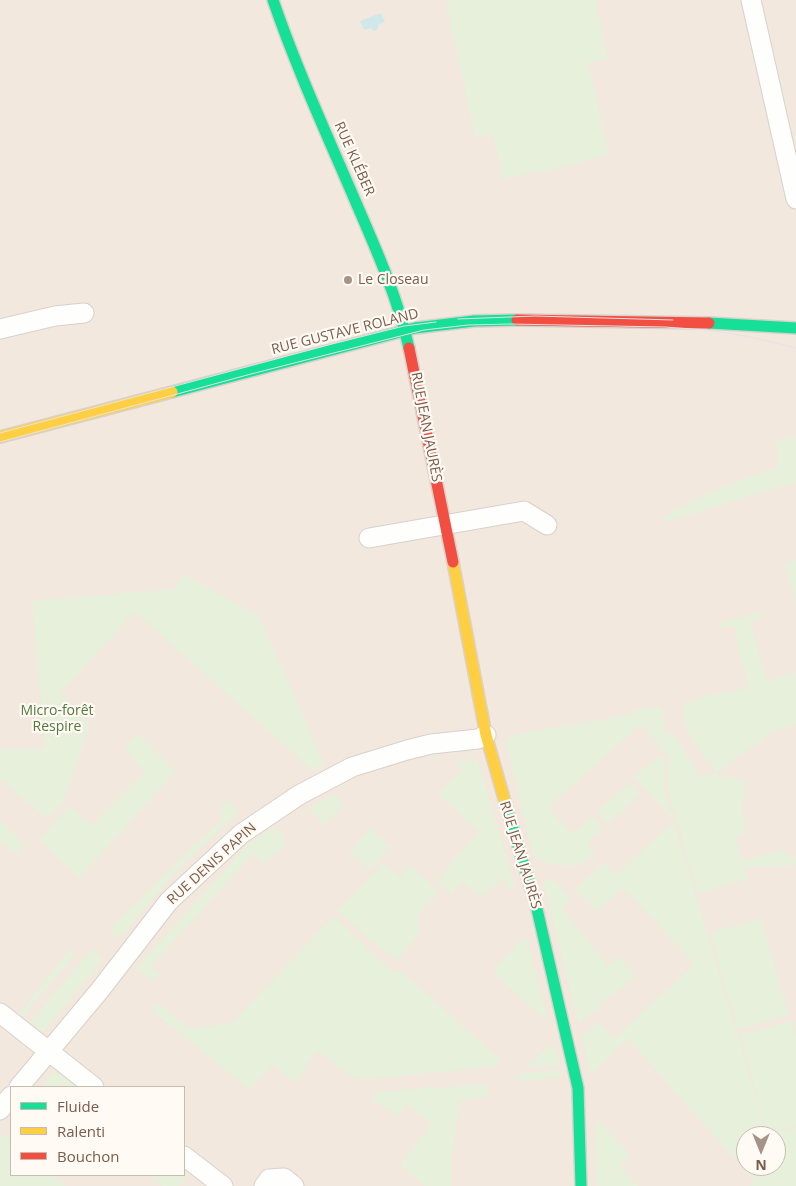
<!DOCTYPE html>
<meta charset="utf-8">
<style>
body{margin:0}
#map{position:relative;width:796px;height:1186px;overflow:hidden;background:#f9f5f0;font-family:"Open Sans",sans-serif}
canvas{display:block}
.legend{position:absolute;left:10px;top:1086px;width:175px;height:90px;box-sizing:border-box;background:#fffaf3;border:1px solid #cabbb1;margin:0;padding:6px 9px;list-style:none;font-size:15px;color:#7a5c4d}
.legend li{display:flex;align-items:center;gap:10px;height:25px}
.legend b{width:25px;border:1px solid #cabbb1}
.north{position:absolute;left:736px;top:1126px;width:50px;height:50px;box-sizing:border-box;background:#fffaf3;border:1px solid #cabbb1;border-radius:50%;rotate:180deg;font-size:14px;font-weight:700;line-height:20px;text-align:center;color:#7a5c4d}
.north::after{content:'';display:block;margin:auto;width:18px;height:22px;background:#a69286;clip-path:polygon(50% 0,100% 100%,50% 72%,0 100%)}
</style>
<div id="map">
<canvas width="796" height="1186"></canvas>
<ul class="legend">
<li><b style="height:6px;background:#16e098"></b>Fluide</li>
<li><b style="height:6px;background:#ffcf43"></b>Ralenti</li>
<li><b style="height:6px;background:#f24e42"></b>Bouchon</li>
</ul>
<div class="north">N</div>
</div>
<script>
const ctx = document.querySelector('canvas').getContext('2d');
ctx.lineJoin = 'round';
function fill(path, color) {
  ctx.fillStyle = color;
  ctx.fill(path, 'evenodd');
}
function strokePath(path, color, width, dash) {
  ctx.strokeStyle = color;
  ctx.lineWidth = width;
  ctx.lineCap = dash ? 'butt' : 'round';
  ctx.setLineDash(dash || []);
  ctx.stroke(path);
}
function label(font, color, halo, rows, align = 'center') {
  ctx.font = font + ' "Open Sans",sans-serif';
  ctx.lineWidth = 4.5;
  ctx.setLineDash([]);
  ctx.textBaseline = 'middle';
  ctx.strokeStyle = halo;
  ctx.fillStyle = color;
  for (const [text, x, y, turn = 0] of rows) {
    ctx.save();
    ctx.translate(x, y);
    ctx.rotate((+turn || 0) * Math.PI / 180);
    ctx.textAlign = isNaN(turn) ? turn : align;
    if (halo) ctx.strokeText(text, 0, 0);
    ctx.fillText(text, 0, 0);
    ctx.restore();
  }
}
const residential = new Path2D(`
 M0 0H796V1186H0ZM11 1087H184V1175H11ZM746 1136H776V1166H746Z`);
const green = new Path2D(`
 M446 0H595L608 59 588 63 609 154 575 164 503 179 493 134 475 138Z
 M796 437V482L665 522 664 516 719 488 778 467 777 439Z
 M796 559V604L785 566Z
 M183 574 260 617 324 764 312 770 135 612 60 694 90 723 64 801 46 819 2 780 0 781V749H45L32 601 175 589Z
 M762 612 763 618 750 622 767 681 796 673V724L773 732 717 773 718 778 730 776 747 781 742 807 746 834 735 836 742 861 785 849 788 858 796 856V864L788 866 748 867 745 868 748 879 698 894 667 787 668 757 641 724 548 808 572 834 593 816 604 828 587 844 595 853C591 856 587 861 582 863 567 869 545 865 533 855L506 743 509 736 632 714 631 711 657 706 662 711 666 734H674L701 777 716 773C704 754 675 727 685 703L698 698 748 688 734 626 720 628 719 623Z
 M138 733 176 771 79 879 40 839 69 806 92 825 145 772 124 747Z
 M660 755 665 761 664 788 767 1135 796 1127V1186H750L754 1181 628 1039 591 1075 581 1036 599 1022 614 1039 694 964 624 888 597 911 575 889 604 862 616 875 674 821 634 777ZM746 1136H776V1166H746Z
 M458 760 478 761 515 886 508 890 503 879 481 897 462 881 451 894 436 881 450 866 449 865 479 832 438 794 462 769 457 763Z
 M630 782 640 794 608 824 597 811Z
 M334 794 344 805 325 825 308 808Z
 M226 801C234 802 237 805 238 813L184 863 125 932 119 937 114 936 111 930 114 924 194 845 222 820 219 807Z
 M0 820 25 844 17 855 0 841Z
 M274 827 283 835 285 844 282 849 263 863 253 854 151 967 159 975 153 981 136 968 247 845Z
 M371 828 391 847 369 870 349 852Z
 M383 863 400 877 410 865 439 892 417 914 419 934 396 961 337 911Z
 M547 879 555 881 572 899 562 909 609 966 620 956 636 976 600 1005 601 1007 578 1024 543 882Z
 M333 916 395 973 399 969 500 1059 497 1066 361 1080 350 1076 318 1051 305 1066 306 1070 295 1083 272 1064 250 1090 154 1013 151 1012 157 1002 190 1029 205 1026 231 1024Z
 M761 918 789 1015 738 1030 710 933Z
 M527 939 549 1023 495 975V968L519 941Z
 M93 947 102 960 43 1033 30 1022Z
 M70 949 76 954 23 1017 19 1013Z
 M792 1021 796 1036V1125L767 1133 740 1035Z
 M548 1046H556L560 1065 525 1068Z
 M560 1070 561 1078 512 1081 522 1073Z
 M53 1072 61 1073 79 1087H41Z
 M487 1084 488 1097 460 1101 451 1161V1186H425L400 1165 431 1124 406 1104 397 1116 371 1099 376 1092Z
 M596 1120 600 1122 631 1155 621 1167 638 1186H597L595 1122Z
 M4 1134 11 1140V1175H53L66 1186H0V1139Z
 M184 1171 189 1175 179 1186H162L148 1175H184Z`);
const water = new Path2D(`
 M381 13 385 22 378 25V29L374 31 371 28 364 30 360 21Z`);
const street = new Path2D(`
 M751 0 796 199
 M0 329 55 316 84 313
 M369 538 524 511 547 525
 M0 1013 94 1087
 M19 1087 100 990 169 901 241 834 299 795 352 767 407 750 431 744 478 739 486 735
 M0 1110 11 1096
 M184 1156 223 1186
 M264 1186 269 1179 284 1178 294 1186`);
const fast = new Path2D(`
 M273 0C297 70 328 137 357 205 377 251 398 299 409 348
 M709 323 796 328
 M172 392 415 328 474 321 517 320
 M505 802 537 909 578 1088 581 1186`);
const slow = new Path2D(`
 M0 437 172 392
 M453 562 486 735 505 802`);
const jam = new Path2D(`
 M517 320 709 323
 M409 348 453 562`);
const tram = new Path2D(`
 M458 319 535 316 673 320
 M0 433 332 344 404 326 436 322
 M0 442 251 374 424 330 468 325 510 324 665 327 707 330 746 336 796 348`);
const markers = [
 [348,280,5,"#a69286"]
];
const streetNames = [
 ["RUE KLÉBER",354,159,66],
 ["RUE GUSTAVE ROLAND",345,332,-14],
 ["RUE JEAN JAURÈS",426,427,79],
 ["RUE JEAN JAURÈS",520,855,73],
 ["RUE DENIS PAPIN",212,864,-42]
];
const poiNames = [
 ["Le Closeau",358,280]
];
const parkNames = [
 ["Micro-forêt",57,711],
 ["Respire",57,727]
];
fill(residential, '#f2e8de');
fill(green, '#e7f0db');
fill(water, '#d0e8ea');
strokePath(street, '#d7d1cb', 21);
strokePath(fast, '#d9d2cb', 14);
strokePath(slow, '#d9d2cb', 14);
strokePath(jam, '#d9d2cb', 14);
strokePath(street, '#fefefd', 19);
strokePath(fast, '#16e098', 11);
strokePath(slow, '#ffcf43', 11);
strokePath(jam, '#f24e42', 11);
strokePath(tram, '#e6e3e7', 1);
for (const [x, y, r, color] of markers) {
  const dot = new Path2D();
  dot.arc(x, y, r, 0, 2 * Math.PI);
  ctx.fillStyle = color;
  ctx.fill(dot);
  strokePath(dot, '#fffaf3', 2);
}
label('14px', '#7a5c4d', '#fffaf3', streetNames);
label('14px', '#7a5c4d', '#fffaf3', poiNames, 'left');
label('14px', '#537a41', '#fffaf3', parkNames);
</script>
